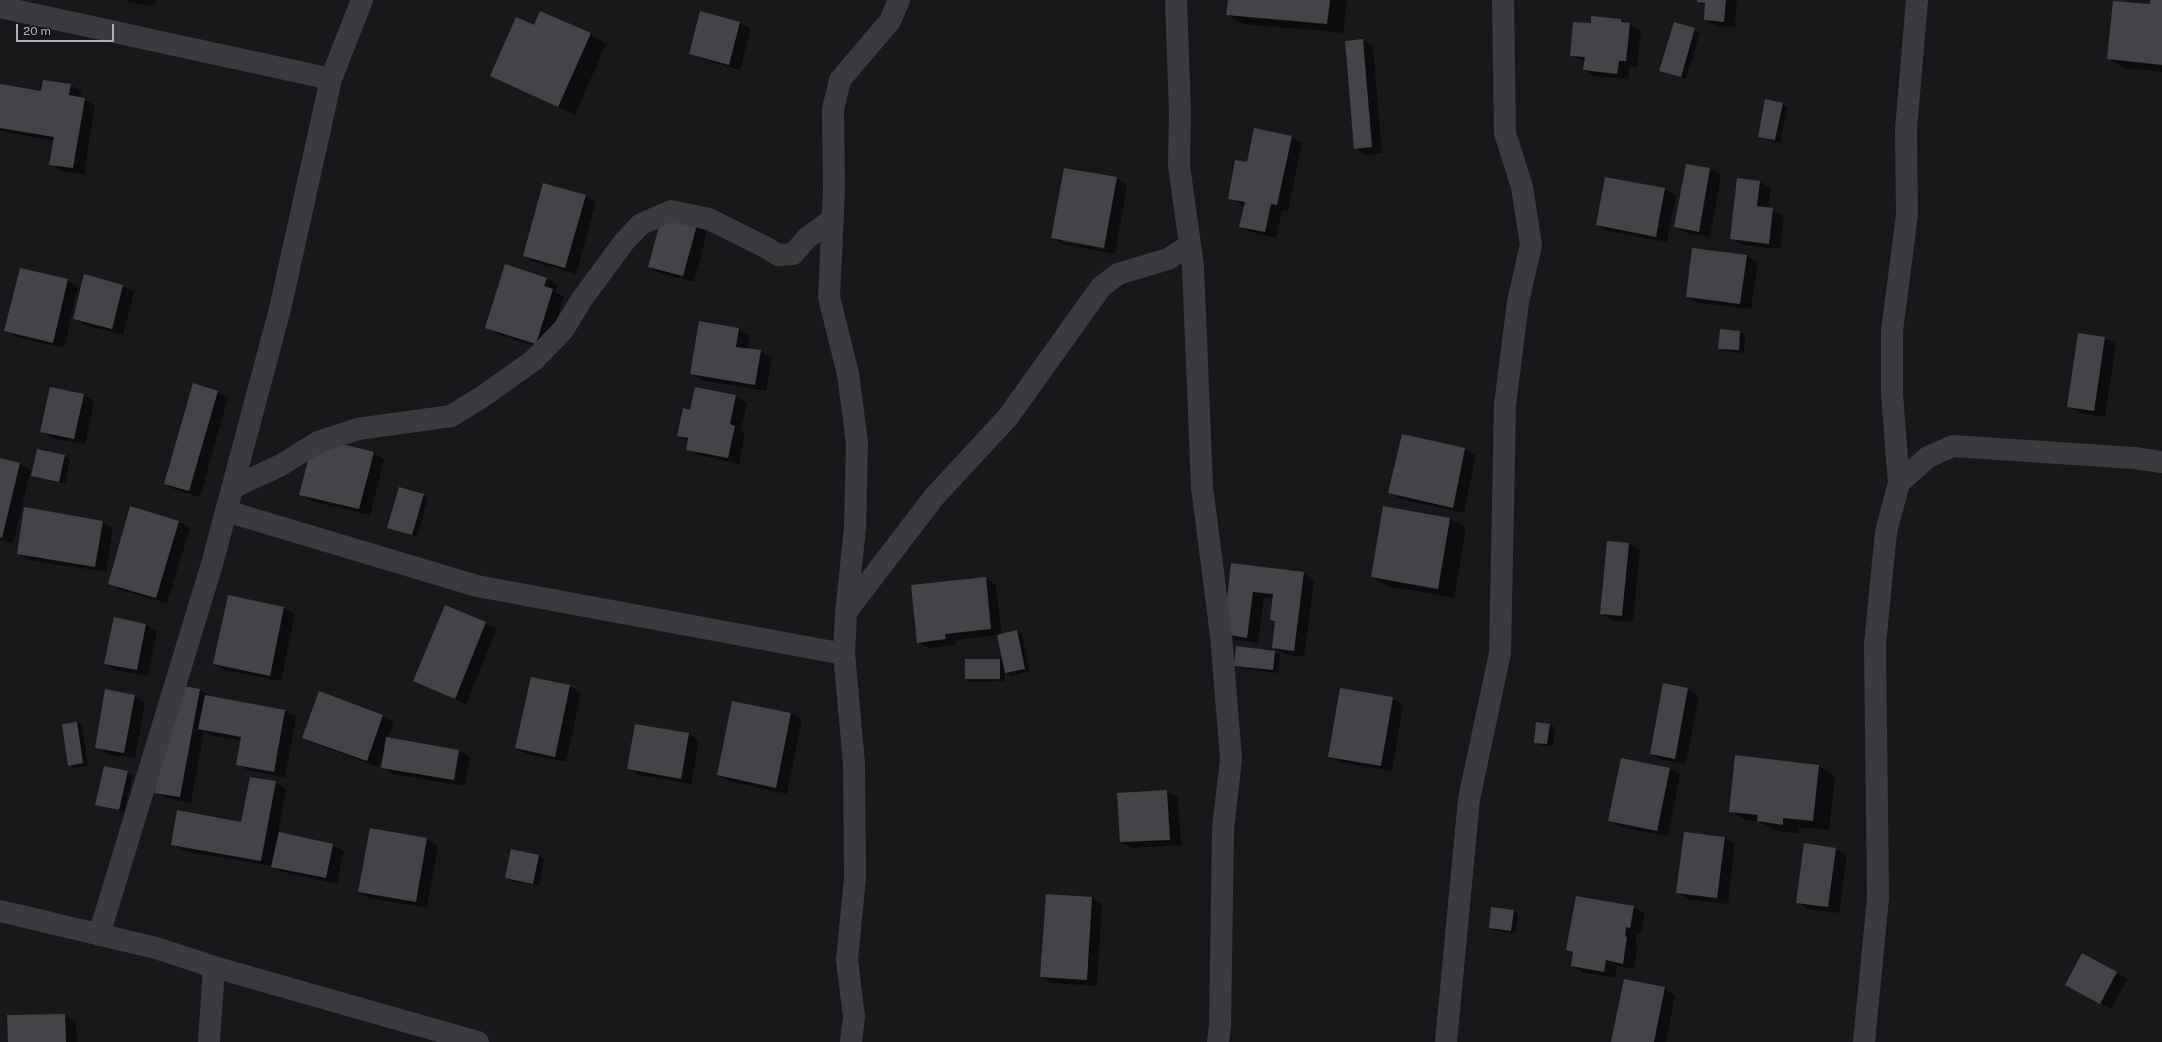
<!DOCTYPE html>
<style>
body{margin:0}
#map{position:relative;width:2162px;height:1042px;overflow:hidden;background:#18181b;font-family:"Public Sans",sans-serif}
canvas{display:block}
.scale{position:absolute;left:16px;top:24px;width:98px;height:18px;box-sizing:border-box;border:2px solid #a9b2bc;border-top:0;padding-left:5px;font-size:12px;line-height:14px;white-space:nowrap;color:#a9b2bc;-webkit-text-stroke:3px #131316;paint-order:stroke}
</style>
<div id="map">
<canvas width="2162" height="1042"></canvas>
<div class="scale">20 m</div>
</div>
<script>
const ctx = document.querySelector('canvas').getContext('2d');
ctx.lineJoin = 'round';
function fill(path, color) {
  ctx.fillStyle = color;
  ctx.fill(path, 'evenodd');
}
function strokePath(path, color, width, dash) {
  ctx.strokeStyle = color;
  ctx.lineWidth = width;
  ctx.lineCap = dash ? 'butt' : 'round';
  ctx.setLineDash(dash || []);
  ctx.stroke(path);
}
const shadow = new Path2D(`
 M123 0H156L155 7Z
 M1229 0H1347L1343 33 1243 24 1227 14Z
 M1698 0H1737L1735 27 1716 26 1705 19 1706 6 1698 2Z
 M2151 0H2162V72L2124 68 2108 58 2151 6Z
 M701 13 740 23 751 29 740 70 701 59 690 53Z
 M1592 17 1621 20 1641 31 1637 67 1630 66 1628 79 1595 76 1584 70 1585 62 1571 55 1592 25Z
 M1675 23 1700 32 1686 79 1661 70Z
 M590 34 606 44 575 115 492 76Z
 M1362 40 1373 46 1382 153 1366 155 1355 148Z
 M0 85 42 92 70 85 81 91 80 98 95 105 84 174 62 171 51 164 54 141 0 131Z
 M1782 104 1788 107 1780 143 1759 137Z
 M1291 137 1302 143 1288 211 1282 210 1276 238 1251 232 1240 226 1245 206 1229 198 1248 163Z
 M1686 165 1710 169 1721 176 1710 237 1686 233 1676 227Z
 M1116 178 1127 185 1115 254 1063 244 1052 238ZM1062 239 1109 248V250L1062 242Z
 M1606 178 1665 189 1676 196 1667 242 1608 231 1597 224Z
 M1760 182 1771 188 1768 209 1784 216 1780 249 1742 245 1731 238Z
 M585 196 596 202 576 274 535 262 524 256Z
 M697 225 707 232 694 282 660 273 649 267Z
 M1747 256 1758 262 1751 309 1698 303 1687 296Z
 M547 279 558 285 555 292 564 297 547 350 497 334 486 327Z
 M67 280 78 287 64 348 17 337 6 330Z
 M123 286 134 292 123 335 85 325 74 319Z
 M700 322 739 329 750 336 748 349 761 351 772 358 766 391 702 380 691 374Z
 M1740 332 1745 335 1744 353 1724 351 1719 348Z
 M2105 338 2116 344 2105 417 2079 413 2068 406Z
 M696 388 736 396 747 403 741 430 745 433 739 464 698 455 687 449 688 441 679 436 691 411Z
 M217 392 228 398 200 497 176 490 165 484Z
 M83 395 94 401 85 444 52 438 41 431Z
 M1402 435 1465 449 1476 455 1464 513 1401 499 1390 493Z
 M373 453 384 459 370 515 311 501 300 494Z
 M65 456 70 459 65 484 38 478 32 475Z
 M0 459 20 464 31 470 13 543 0 540Z
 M423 495 428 498 417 537 388 528Z
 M1450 519 1466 528 1454 598 1388 586 1372 577Z
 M102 522 113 528 106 572 29 560 18 553Z
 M179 522 190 528 167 603 120 590 109 583Z
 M1629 544 1640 550 1633 622 1612 620 1601 613Z
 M1232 564 1304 573 1314 580 1304 657 1284 654 1273 647 1276 622 1271 619 1273 599 1264 598 1258 643 1235 640 1224 634Z
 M985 578 996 585 1002 635 1017 632 1022 635 1030 671 1011 676 1005 672V681L971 682 966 679 999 660 1004 662 998 635 956 640V645L929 648 918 642Z
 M229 596 284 608 295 614 281 681 225 670 214 664Z
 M445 606 497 629 466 704 414 681Z
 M115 618 146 625 157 631 148 676 116 670 105 664Z
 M1274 652 1280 655 1278 673 1240 668 1235 665Z
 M532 678 570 686 581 693 566 762 527 754 516 748Z
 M1664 685 1688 689 1699 696 1686 764 1662 760 1651 754Z
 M200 690 211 697 285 711 296 717 285 778 248 770 237 764 241 741 210 735 204 731 191 803 166 798 155 792Z
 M319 693 383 716 394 722 388 739 459 751 470 757 465 786 393 774 382 768 385 751 378 767 314 743 303 737Z
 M134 696 145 702 135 758 107 754 96 747Z
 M1392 698 1403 704 1392 771 1340 762 1330 756Z
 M733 702 791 714 802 720 787 794 729 781 718 775Z
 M77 723 82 726 88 766 74 768 69 765Z
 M1549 724 1555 728 1553 746 1540 745 1535 742Z
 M689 734 699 741 691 784 639 775 628 768Z
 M1819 766 1835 776 1829 830 1799 827V834L1774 830 1760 822 1746 820 1730 811Z
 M1669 769 1680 775 1668 836 1620 827 1609 820Z
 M127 772 133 775 124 812 96 805Z
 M275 782 286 789 278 833 333 845 344 851 337 884 283 872 272 866 183 851 172 844 242 824Z
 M1167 791 1178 798 1181 845 1132 848 1121 842 1119 794Z
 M1725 838 1735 844 1728 904 1688 899 1677 892Z
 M427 839 438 846 427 908 370 898 359 892Z
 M1805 845 1836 849 1847 855 1839 913 1808 909 1797 902Z
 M512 850 539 856 544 859 539 886 511 881 506 878Z
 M1091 898 1102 904 1097 986 1052 983 1041 977Z
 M1634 907 1645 913 1641 934 1637 933 1635 943 1638 944 1634 969 1617 966 1615 978 1583 972 1572 966 1574 954 1567 950Z
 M1513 911 1518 914 1516 933 1495 931 1490 928Z
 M2083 954 2128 979 2111 1009 2078 991Z
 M1664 988 1675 995 1666 1042H1612Z
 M65 1015 76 1022 77 1042H9L8 1016Z`);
const building = new Path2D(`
 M1228 0H1330L1327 24 1226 15Z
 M1697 0H1726L1724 22 1704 20 1705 3 1697 2Z
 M2150 0H2162V65L2107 59 2113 1 2150 4Z
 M540 11 591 33 558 107 490 76 516 17 534 25Z
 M700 11 740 22 729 65 689 54Z
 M1591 16 1621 19V22L1630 23 1626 61H1619L1617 74 1583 70 1585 57 1570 56 1573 22 1591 23Z
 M1674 22 1695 28 1681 77 1659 71Z
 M1363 39 1372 147 1354 149 1345 41Z
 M43 80 71 84 69 95 85 98 73 168 49 165 54 137 0 128V84L41 91Z
 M1765 99 1783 103 1775 140 1758 137Z
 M1254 128 1292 136 1277 205 1271 204 1265 232 1239 227 1245 202 1228 199 1235 160 1247 162Z
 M1686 164 1710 168 1699 232 1674 227Z
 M1064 168 1117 177 1104 248 1051 238Z
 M1605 177 1665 188 1656 237 1596 225Z
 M1737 178 1760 181 1757 206 1773 208 1769 244 1730 239Z
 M543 183 586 195 565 268 523 256Z
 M662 216 697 225 683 276 648 267Z
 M1692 248 1747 255 1740 304 1686 297Z
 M505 264 547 278 544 286 553 289 536 344 485 328Z
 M20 268 68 279 53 343 4 331Z
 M84 274 123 285 112 329 73 319Z
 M699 321 739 328 736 347 761 350 755 385 690 374Z
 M1720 329 1740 331 1739 350 1718 349Z
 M2078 333 2105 337 2094 411 2067 407Z
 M193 383 218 391 189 491 164 484Z
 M50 387 84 394 74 439 40 432Z
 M695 387 736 395 730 424 735 426 728 458 686 450 688 438 677 436 683 408 690 410Z
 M1402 434 1465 448 1453 508 1388 493Z
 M314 437 374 452 359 509 299 495Z
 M37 449 65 455 59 482 31 476Z
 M0 458 20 463 2 538 0 537Z
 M399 487 424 494 412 535 387 528Z
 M130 506 179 521 156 598 108 584Z
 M1383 506 1450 518 1438 589 1371 577Z
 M24 507 103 521 95 567 17 554Z
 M1607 541 1629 543 1622 616 1600 614Z
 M1231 563 1304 572 1294 651 1272 648 1275 621 1270 620 1273 594 1253 592 1247 638 1223 634Z
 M986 577 991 629 945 634 946 639 917 643 911 585Z
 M228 595 284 607 270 676 213 664Z
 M445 605 486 622 455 699 413 681Z
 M114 617 146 624 137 670 104 664Z
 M1017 630 1025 669 1005 673 997 635Z
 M1236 646 1275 651 1273 670 1234 666Z
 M965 659H1000V679H965Z
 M531 677 570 685 555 757 515 748Z
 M1663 683 1688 688 1675 759 1650 754Z
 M174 684 200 689 180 797 154 793Z
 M1340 688 1393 697 1381 766 1328 757Z
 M105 689 135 695 124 753 95 748Z
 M319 691 383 715 367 761 302 738Z
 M205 695 285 710 274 772 236 765 241 737 198 729Z
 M732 701 791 713 776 788 717 775Z
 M77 722 83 763 68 766 62 724Z
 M1536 722 1550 724 1547 744 1534 743Z
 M635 724 689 733 681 779 627 769Z
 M386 737 459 750 454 780 381 768Z
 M1735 755 1819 765 1813 821 1783 818V825L1757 821 1758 815 1729 812Z
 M1621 758 1670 768 1657 831 1608 821Z
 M104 766 128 771 119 810 95 805Z
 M250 777 276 781 261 861 171 845 177 810 241 822Z
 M1167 790 1170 840 1120 842 1117 793Z
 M370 828 427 838 416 902 358 892Z
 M279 832 333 844 326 878 271 867Z
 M1684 832 1725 837 1717 898 1676 893Z
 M1804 843 1836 848 1828 907 1796 903Z
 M511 849 539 855 533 884 505 878Z
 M1046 894 1092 897 1087 980 1040 977Z
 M1576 896 1634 906 1630 928 1626 927 1625 936 1627 937 1623 964 1606 960 1604 972 1571 966 1573 952 1566 950Z
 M1491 907 1514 910 1511 931 1489 928Z
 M2082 953 2117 972 2100 1004 2065 985Z
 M1624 979 1665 987 1654 1042H1611Z
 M65 1014 66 1042H8L7 1015Z`);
const minor = new Path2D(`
 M1176 0 1180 111 1179 166 1193 266 1202 487 1221 635 1231 759 1223 829 1220 1026 1218 1042
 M0 7 331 79
 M1899 483 1892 394V331L1907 215 1906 130 1917 0
 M232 488 281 465 318 442 358 429 451 416 482 397 534 360 563 330 582 299 624 242 641 224 671 211 709 219 767 248 778 255 793 254 807 238 833 219
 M226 511 477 586 844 654
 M846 612 934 497 1008 417 1101 287 1118 274 1168 259 1190 245
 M0 911 156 948 214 967 478 1042
 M99 935 212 564 280 309 331 79 362 0
 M209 1042 214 967
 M851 1042 854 1017 847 960 855 878 854 763 844 654 846 613 855 528 857 443 848 374 829 297 834 190 833 109 840 80 890 21 899 0
 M1446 1042 1469 799 1500 653 1505 405 1518 302 1531 245 1522 187 1505 133 1503 0
 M1864 1042 1878 898 1875 644 1886 532 1899 483 1928 457 1953 446 2134 458 2162 462`);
fill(shadow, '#0007');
fill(building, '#424448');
strokePath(minor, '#393b40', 22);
</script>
